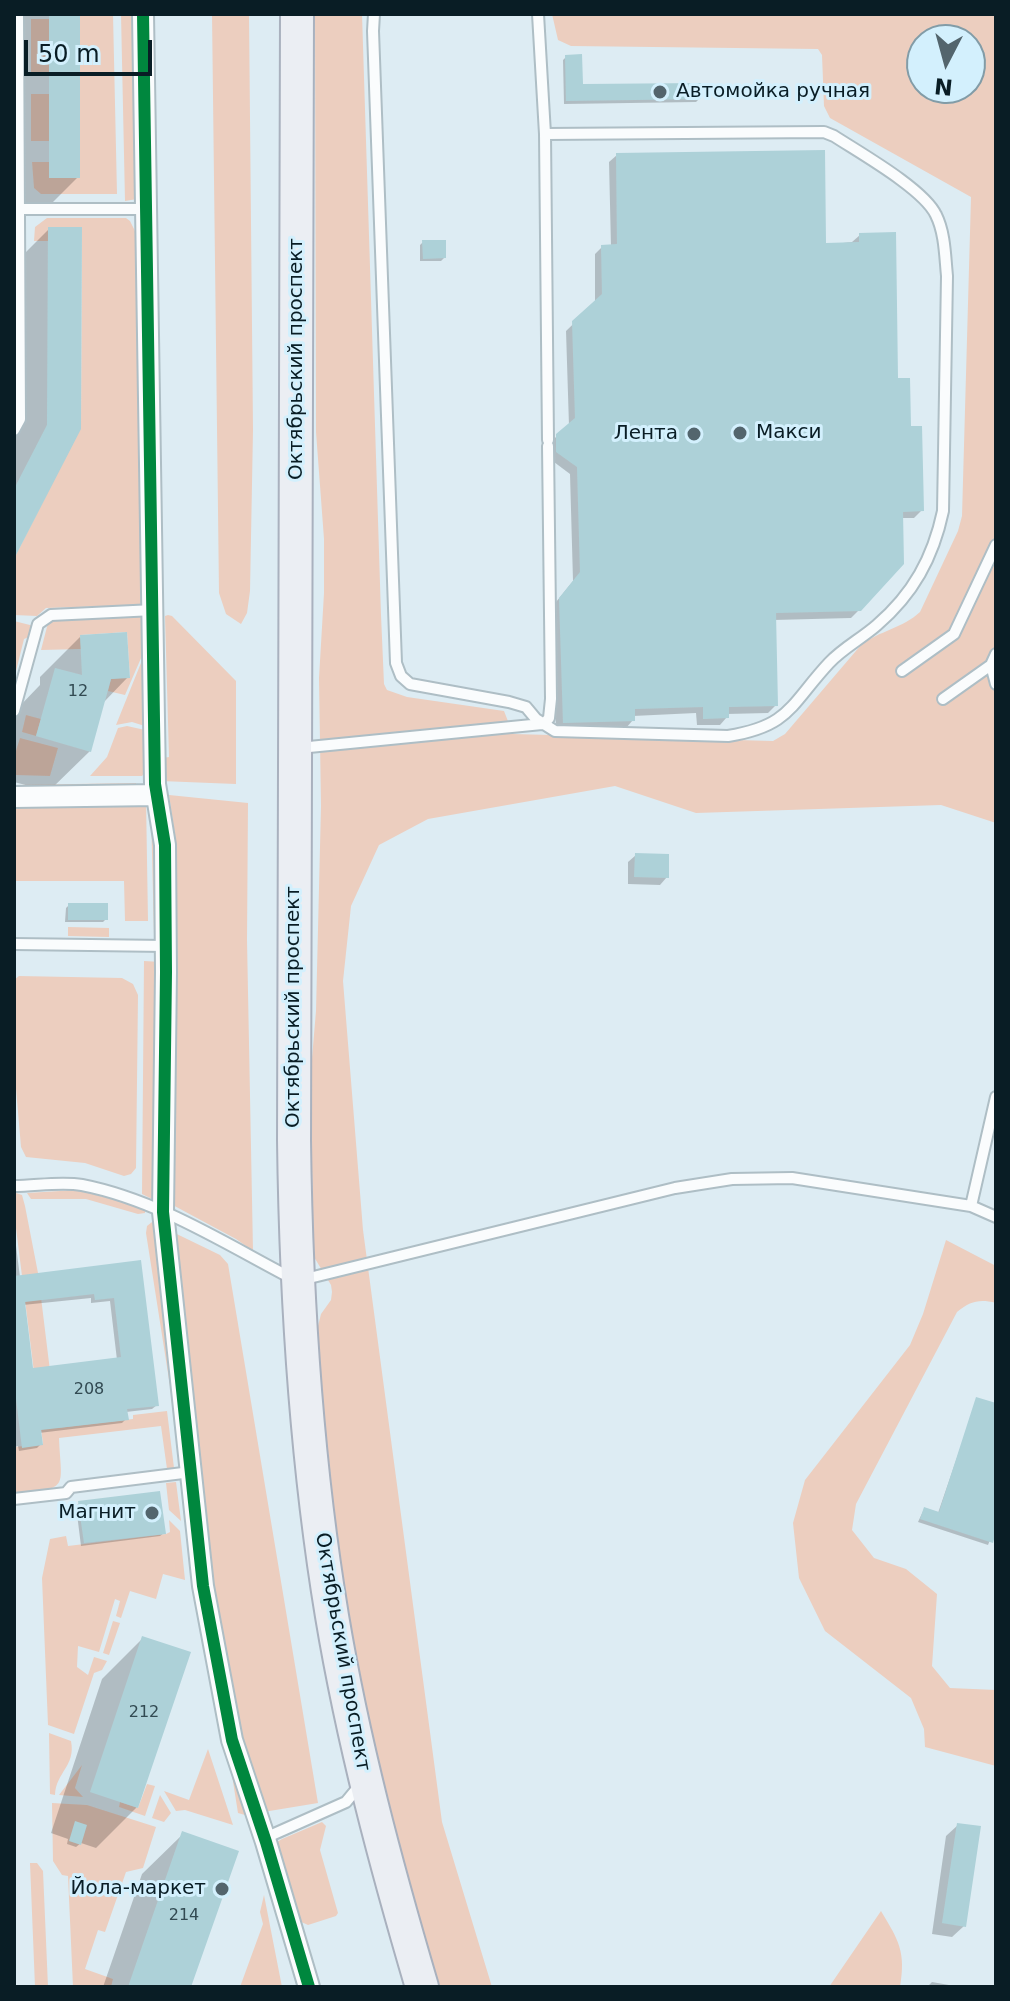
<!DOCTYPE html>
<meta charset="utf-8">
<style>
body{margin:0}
#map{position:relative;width:1010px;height:2001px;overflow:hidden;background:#ddecf3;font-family:"DejaVu Sans",sans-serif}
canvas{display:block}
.frame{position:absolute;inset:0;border:16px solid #091d25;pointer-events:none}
.north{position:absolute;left:906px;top:24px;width:80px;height:80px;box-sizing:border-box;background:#d3f0fd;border:2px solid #829ca7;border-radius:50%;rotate:186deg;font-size:22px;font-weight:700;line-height:32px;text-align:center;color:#091d25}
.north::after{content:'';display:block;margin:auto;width:28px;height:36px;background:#53656d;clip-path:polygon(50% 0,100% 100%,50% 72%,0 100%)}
.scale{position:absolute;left:24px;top:40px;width:128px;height:36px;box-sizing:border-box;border:4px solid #091d25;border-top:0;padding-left:10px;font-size:24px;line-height:28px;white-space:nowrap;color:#091d25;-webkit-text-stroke:6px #d3f0fd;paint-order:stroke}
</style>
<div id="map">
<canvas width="1010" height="2001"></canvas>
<div class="frame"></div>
<div class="north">N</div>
<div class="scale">50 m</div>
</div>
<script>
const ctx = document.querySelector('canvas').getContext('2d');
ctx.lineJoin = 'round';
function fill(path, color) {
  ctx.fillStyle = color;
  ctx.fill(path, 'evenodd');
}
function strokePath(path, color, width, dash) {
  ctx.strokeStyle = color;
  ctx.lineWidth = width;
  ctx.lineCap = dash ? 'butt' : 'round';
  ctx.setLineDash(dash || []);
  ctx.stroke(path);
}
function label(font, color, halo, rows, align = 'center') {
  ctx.font = font + ' "DejaVu Sans",sans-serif';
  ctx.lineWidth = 6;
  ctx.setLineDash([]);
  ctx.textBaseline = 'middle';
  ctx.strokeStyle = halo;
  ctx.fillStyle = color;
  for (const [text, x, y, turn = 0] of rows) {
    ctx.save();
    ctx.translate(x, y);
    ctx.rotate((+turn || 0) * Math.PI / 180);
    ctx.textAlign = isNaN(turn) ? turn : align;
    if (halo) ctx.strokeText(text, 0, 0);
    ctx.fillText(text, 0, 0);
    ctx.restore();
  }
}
const green = new Path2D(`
 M80 14H113L117 194H41L34 188 32 162H49V178H80Z
 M121 14H137V199L125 201Z
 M212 14H249L253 430 250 591 247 613 241 624 226 614 219 593Z
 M315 14H362L381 615 384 684 387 690 407 697 504 711 513 734 773 741 785 734 861 645C879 631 903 628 920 612L958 531 962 516 971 197 830 118 824 106 822 55 818 49 571 46 558 40 552 14H996V823L941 805 696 813 615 786 428 819 379 845 351 906 343 981 363 1230 442 1822 492 1987H436L397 1852 345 1611 317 1349 318 1326 321 1314 331 1300 332 1292 331 1285 314 1257 310 1082 316 1011 321 806 319 678 324 593V539L316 432ZM922 40H970V88H922Z
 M31 19H49L50 75H31Z
 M31 94H49V141H31Z
 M47 218H126L130 221 135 231 143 595 140 605 46 608 37 616 14 615V559L81 425 82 228 48 227V241H34L35 227Z
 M143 615 145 649 125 695 108 691 111 679 130 677 127 632 80 635 81 649 41 650 48 623 53 620Z
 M168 615 172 616 236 681V784L161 781 163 758 169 757 165 616Z
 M14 621 34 626 31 636 24 639 14 679Z
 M147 648 148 727 132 722 116 725Z
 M26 715 41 719 36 736 22 732Z
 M127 726 145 730 146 771 142 776H90L107 757 118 728Z
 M20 738 58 748 50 776 14 775V757Z
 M136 783 137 792 14 793V785Z
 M169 795 248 803 247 940 253 1251 236 1239 169 1203 176 842Z
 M14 799H146L148 921H125L124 881H14Z
 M151 813 156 817 161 935H154Z
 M68 927 109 928V937L68 936Z
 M144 961 161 962 158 1202 142 1194Z
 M19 976 122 978 133 984 138 995 136 1168 131 1174 124 1176 85 1163 26 1157 21 1147 14 1065V980Z
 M77 1190 116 1200 145 1210V1213L138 1214 86 1199H31L27 1193Z
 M16 1193 22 1195 25 1206 38 1273 57 1428 133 1419V1415L167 1411 174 1468 167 1469 161 1426 59 1438C61 1489 71 1488 14 1494V1447L43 1444 14 1212Z
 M152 1222 220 1255 228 1264 318 1803 245 1815 238 1813 183 1467H179L170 1386 146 1233 147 1226Z
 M946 1240 996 1266V1303C979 1299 971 1301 957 1312L856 1504 852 1530 874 1558 906 1569 937 1594 932 1666 950 1688 996 1690V1766L925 1747 924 1729 911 1698 825 1631 799 1578 793 1523 805 1480 910 1345 923 1314Z
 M176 1482 181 1521 169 1510 166 1483Z
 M169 1520 180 1531 185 1580 163 1574 156 1599 130 1591 121 1618 116 1616 120 1601 115 1599 99 1652 78 1646 77 1667 88 1675 94 1657 107 1661 102 1670 94 1673 74 1734 48 1725 42 1578 50 1539 66 1536 68 1546 166 1534 170 1532Z
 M113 1621 120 1623 109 1655 103 1653Z
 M49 1733 71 1741C76 1766 56 1772 55 1795L50 1794Z
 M208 1749 233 1825 185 1810 176 1811 164 1791 189 1800Z
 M82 1765 75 1788 83 1797 59 1795Z
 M147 1784 155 1786 145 1816 119 1807 120 1802 138 1808Z
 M160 1795 171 1813 164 1822 152 1818Z
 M52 1803 87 1805 156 1827 143 1868 126 1872 105 1932 98 1930 85 1969 113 1979 111 1987H73L68 1876 62 1875 53 1861Z
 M322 1822 326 1826 320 1850 338 1913 336 1916 308 1925 297 1920 276 1848 277 1842 282 1839Z
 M30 1863H37L43 1871 48 1987H35Z
 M264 1895 282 1987H240L263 1924 260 1912Z
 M881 1911C899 1941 906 1952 900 1987H829Z`);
const shadow = new Path2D(`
 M18 14H78V177L46 209H18Z
 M566 57 581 86 699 99 696 102 564 104 563 60Z
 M617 155 824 245 852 242 860 235 909 428 922 510 914 518H901L859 610 851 618 774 620 776 705 768 713 727 714V717L720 725H697L696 713 633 716V720L626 728 556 730 552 607 573 581 570 474 550 459 549 443 569 426 566 331 595 303V254L602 247H611L609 162Z
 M49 229 79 429 14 555 17 261Z
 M423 242 444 258 441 261H420V245Z
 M80 637 128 677 103 703 90 751 49 791 14 782 15 711 40 685V677Z
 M636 855 667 877 660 885 628 884V862Z
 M69 905 106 919 103 922H65L66 908Z
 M14 1230 20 1277 139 1262 157 1405 152 1409 126 1412V1419L122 1423 39 1433 41 1444 37 1448 19 1451 18 1446 14 1447ZM91 1298V1303L110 1301 117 1360 31 1370 23 1305Z
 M977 1399 996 1405V1525L988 1545 918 1522 924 1509 938 1513Z
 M79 1503 164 1533 160 1536 81 1546 76 1506Z
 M143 1638 137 1807 96 1848 81 1843 76 1847 67 1844 68 1839 51 1833 102 1679Z
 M958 1825 964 1926 952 1937 932 1934 946 1836Z
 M183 1834 189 1987H103L142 1874Z
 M932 1982 949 1985 948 1987H927Z`);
const building = new Path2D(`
 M49 14H80V178H49Z
 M582 54 583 84 701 83V99L566 101 565 55Z
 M825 150 826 243 859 242V233L896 232 898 378H910L911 426H922L924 511 903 512 904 564 861 611 776 613 778 706 729 707V718L703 719V707L635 709V721L563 723 559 598 580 572 577 467 556 452V434L575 418 572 321 602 294 601 245 617 244 616 153Z
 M48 227H82L81 429 14 559V489L47 425Z
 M422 240H446V258L423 259Z
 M127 632 130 678 111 679 91 752 36 736 55 668 82 675 80 635Z
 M635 853 669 854V878L634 877Z
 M68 903H108V920H68Z
 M141 1260 159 1406 127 1409 129 1420 41 1430 43 1445 22 1448 14 1382V1276ZM94 1294 95 1300 114 1298 121 1357 33 1368 25 1302Z
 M976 1397 996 1403V1532L993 1543 920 1519 924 1507 939 1512Z
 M160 1491 166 1534 84 1543 78 1501Z
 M142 1636 191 1652 138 1808 90 1792Z
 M75 1821 87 1825 81 1845 69 1841Z
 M957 1823 981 1826 966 1927 942 1923Z
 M182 1831 239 1851 191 1987H128Z`);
const lane = new Path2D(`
 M374 14 373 31 396 663 401 676 410 684 509 702 526 707 536 719 555 731 728 736C790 726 790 705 829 663 843 648 861 639 877 625 913 594 933 558 943 511L947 276C945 256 945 233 936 215 924 189 860 153 834 136L824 132 545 134
 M538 14 545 134 548 440
 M14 209H144
 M14 430 20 419 18 14
 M996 654 991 665 996 684
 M902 671 954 634 996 545
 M943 699 991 665
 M14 711 38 624 51 615 154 610
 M544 724 549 718 551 699 548 446
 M299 748 542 724
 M14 944 166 946
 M14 1186C36 1186 61 1181 82 1185 159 1200 229 1246 297 1281L675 1188 732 1179 792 1178 971 1206 996 1217
 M971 1206 996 1097
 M14 1499 66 1493 71 1487 191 1472
 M265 1838 346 1802 360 1785`);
const street = new Path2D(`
 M143 14 155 784 165 845 166 972 163 1212 203 1586 232 1740 266 1842 309 1987
 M14 797 156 795`);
const primary = new Path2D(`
 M297 14 294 1140C296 1299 306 1459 332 1616 353 1742 386 1865 422 1987`);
const cycleway = new Path2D(`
 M143 14 155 784 165 845 166 972 163 1212 203 1586 232 1740 266 1842 309 1987`);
const markers = [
 [660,92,8,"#53656d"],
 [740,433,8,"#53656d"],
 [694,434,8,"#53656d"],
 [152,1513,8,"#53656d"],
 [222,1889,8,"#53656d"]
];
const numberNames = [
 ["12",78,692],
 ["208",89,1390],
 ["212",144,1713],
 ["214",184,1916]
];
const poiNames = [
 ["Автомойка ручная",676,92,"left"],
 ["Макси",756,433,"left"],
 ["Лента",678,434],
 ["Магнит",136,1513],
 ["Йола-маркет",206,1889]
];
const streetNames = [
 ["Октябрьский проспект",297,359,-90],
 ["Октябрьский проспект",294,1007,-90],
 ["Октябрьский проспект",342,1652,80]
];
fill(green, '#eccebf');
fill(shadow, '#0003');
fill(building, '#add1d8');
strokePath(lane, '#aebec5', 14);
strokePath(street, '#aebec5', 24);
strokePath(primary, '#a9b1be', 36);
strokePath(lane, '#fafcfd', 10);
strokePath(street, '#fafcfd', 20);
strokePath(primary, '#ebeef3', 32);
strokePath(cycleway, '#00873e', 12);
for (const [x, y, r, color] of markers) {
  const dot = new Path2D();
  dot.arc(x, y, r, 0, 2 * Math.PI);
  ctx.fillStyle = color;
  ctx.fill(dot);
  strokePath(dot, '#d3f0fd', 3);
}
label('16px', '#324a52', null, numberNames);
label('20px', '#091d25', '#d3f0fd', poiNames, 'right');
label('20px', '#091d25', '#d3f0fd', streetNames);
</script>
